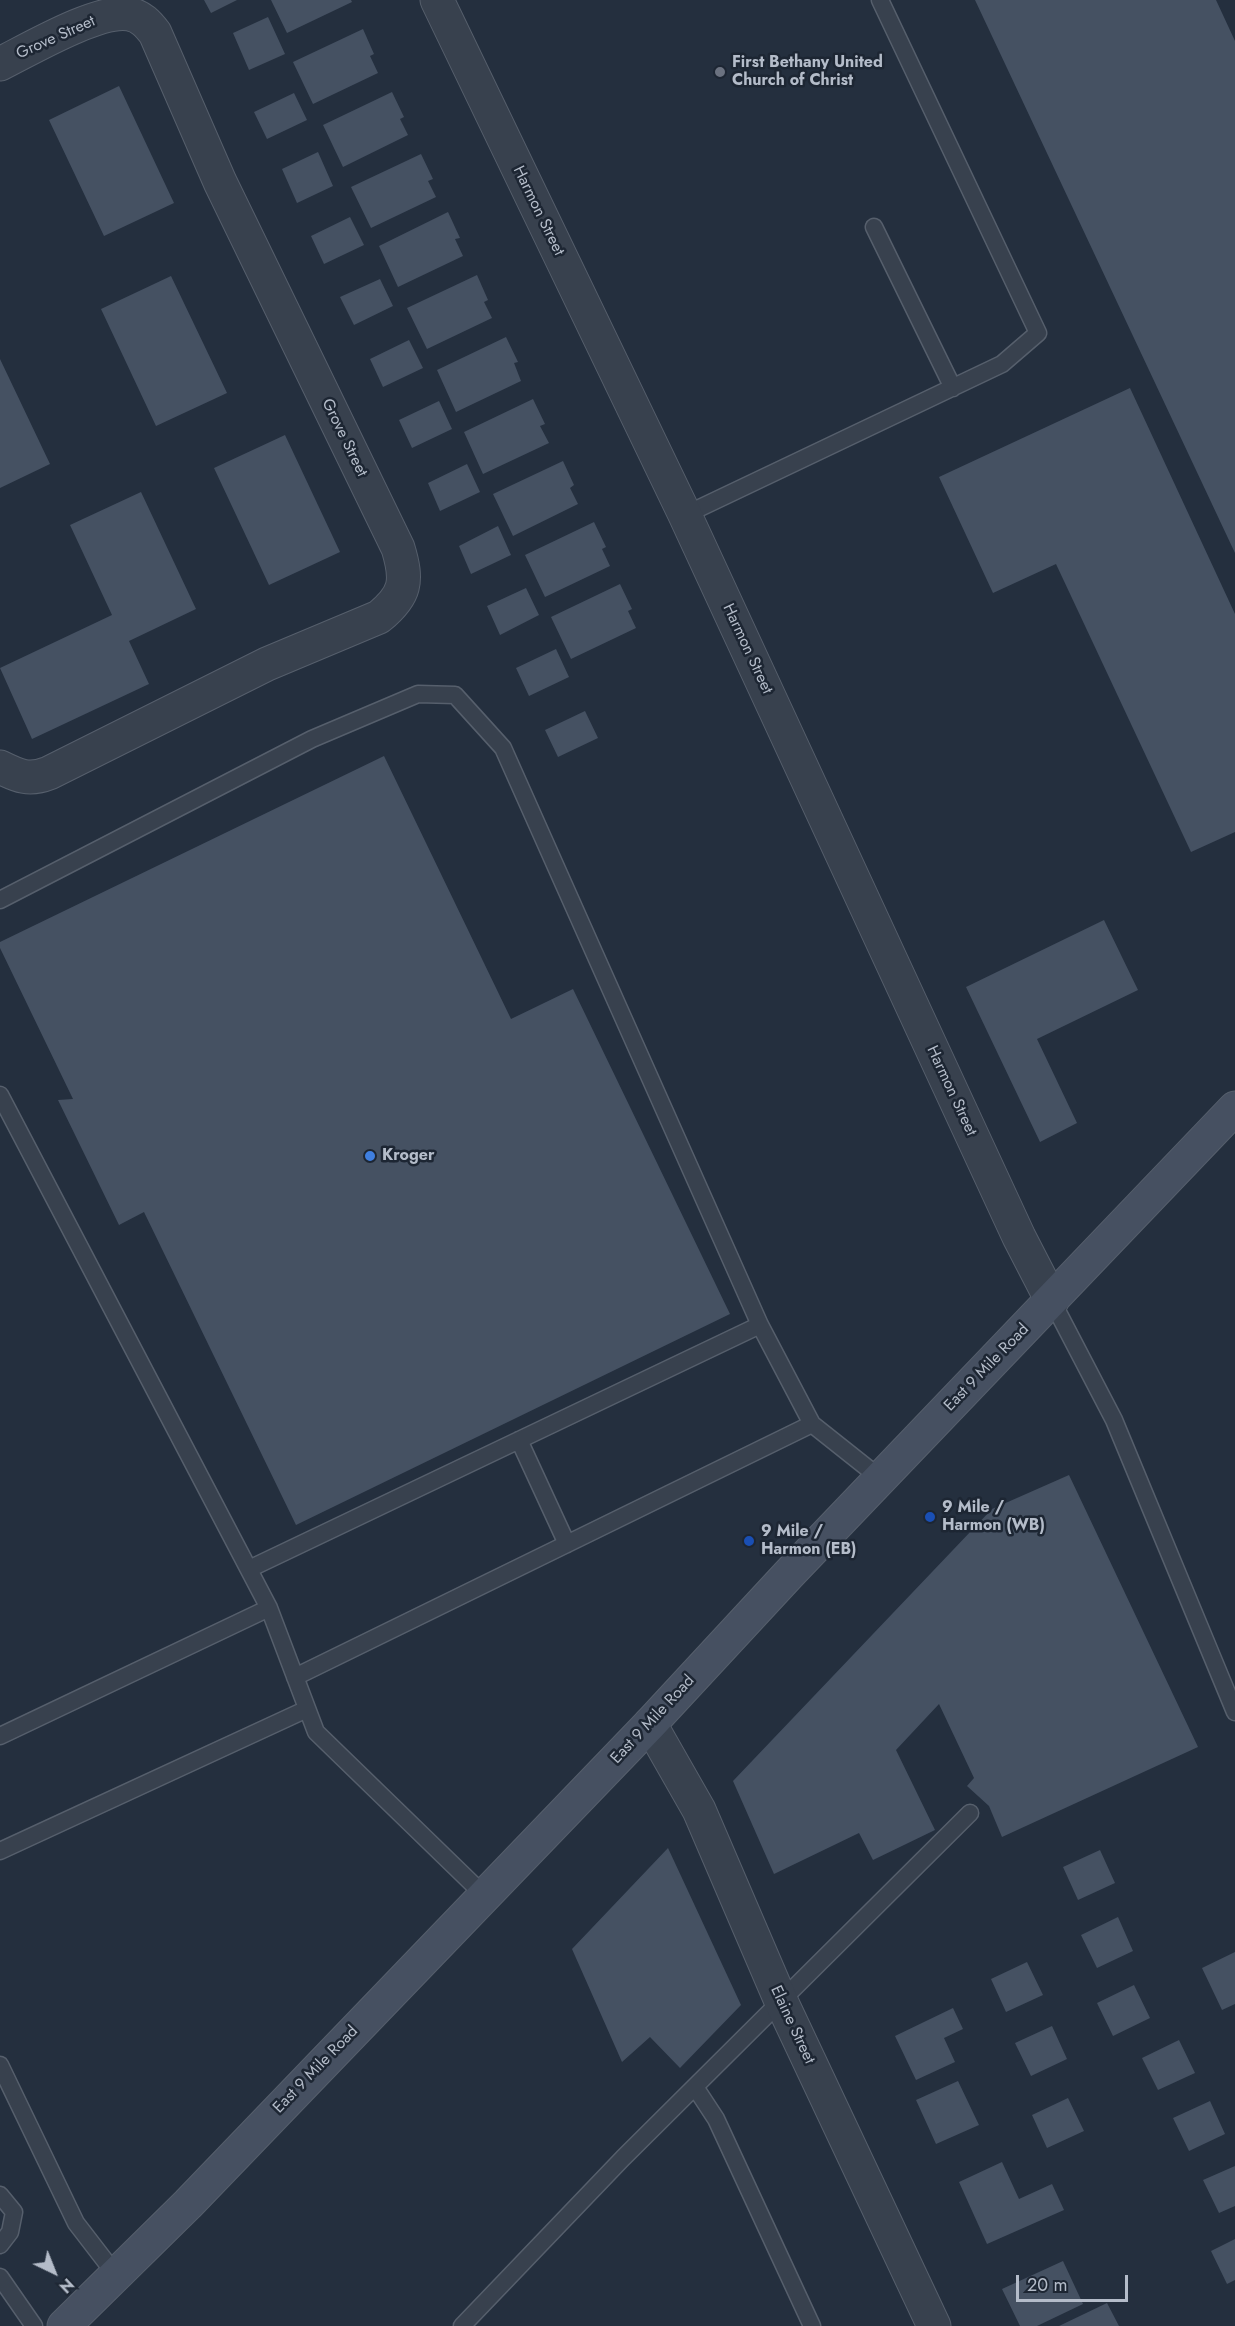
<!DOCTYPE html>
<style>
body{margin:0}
#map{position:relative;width:1235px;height:2326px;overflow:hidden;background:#242f3e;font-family:Jost,sans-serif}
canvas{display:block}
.north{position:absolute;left:24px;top:2242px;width:60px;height:60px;-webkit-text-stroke:4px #1d2633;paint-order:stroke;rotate:137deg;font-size:16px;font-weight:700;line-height:24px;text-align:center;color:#b4bcc9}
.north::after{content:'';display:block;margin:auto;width:21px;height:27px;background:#b4bcc9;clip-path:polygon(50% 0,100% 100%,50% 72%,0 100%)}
.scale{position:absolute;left:1016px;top:2275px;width:112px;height:27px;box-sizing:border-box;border:3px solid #b4bcc9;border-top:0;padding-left:8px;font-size:18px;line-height:21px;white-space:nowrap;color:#b4bcc9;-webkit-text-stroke:4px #1d2633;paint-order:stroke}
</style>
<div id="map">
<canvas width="1235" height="2326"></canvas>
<div class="north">N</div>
<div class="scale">20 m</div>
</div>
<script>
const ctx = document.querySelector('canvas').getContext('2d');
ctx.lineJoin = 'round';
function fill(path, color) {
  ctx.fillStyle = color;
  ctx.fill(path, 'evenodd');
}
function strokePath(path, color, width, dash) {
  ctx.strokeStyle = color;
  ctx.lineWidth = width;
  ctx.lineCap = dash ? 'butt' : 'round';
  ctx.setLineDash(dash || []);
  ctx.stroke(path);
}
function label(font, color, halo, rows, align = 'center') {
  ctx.font = font + ' Jost,sans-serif';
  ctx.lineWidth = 5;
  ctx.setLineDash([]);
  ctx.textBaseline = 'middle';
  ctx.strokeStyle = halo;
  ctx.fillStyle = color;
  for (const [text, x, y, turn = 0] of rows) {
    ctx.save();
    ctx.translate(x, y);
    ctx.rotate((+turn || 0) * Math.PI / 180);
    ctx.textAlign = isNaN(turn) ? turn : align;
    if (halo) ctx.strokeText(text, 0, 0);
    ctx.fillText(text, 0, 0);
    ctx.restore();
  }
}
const building = new Path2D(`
 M204 0H237L211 13Z
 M271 0H351L352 2 287 33Z
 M975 0H1216L1235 41V553Z
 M268 17 285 54 249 70 233 33Z
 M363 29 374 54 370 56 378 73 313 104 293 62Z
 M119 86 174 203 104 236 49 120Z
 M392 92 404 117 400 119 408 135 343 167 323 125Z
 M294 93 307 120 267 139 254 112Z
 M318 152 333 186 297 203 282 169Z
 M421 154 433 179 428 181 436 197 371 228 351 187Z
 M448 212 460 238 455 239 463 256 398 287 379 246Z
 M350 217 364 245 324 264 311 236Z
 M477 275 488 300 484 302 492 318 427 349 407 308Z
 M171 276 227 393 156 426 101 309Z
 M380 279 393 306 354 325 340 297Z
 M506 337 518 362 514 363 521 381 456 412 437 370Z
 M409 340 423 368 383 387 370 359Z
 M0 359 50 464 0 488Z
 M1130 388 1235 614V832L1191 852 1056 564 993 593 939 477Z
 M533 399 545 424 540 426 549 443 483 474 464 432Z
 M439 401 452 429 412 448 399 420Z
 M285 435 340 552 269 585 214 468Z
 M563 461 574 485 570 488 578 504 513 536 493 494Z
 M467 464 480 492 440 511 428 483Z
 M141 492 196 609 129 641 149 684 32 739 0 668 112 615 70 525Z
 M594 522 606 547 602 549 610 566 545 597 525 555Z
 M498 526 511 555 471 574 459 546Z
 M620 584 632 609 628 611 636 628 571 659 551 617Z
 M526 588 539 615 500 635 487 606Z
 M556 649 569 677 529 696 516 668Z
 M585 711 598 738 558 757 545 730Z
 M384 756 511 1019 573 989 730 1314 296 1525 144 1212 119 1225 58 1100 73 1099 0 948V942Z
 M1104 920 1138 990 1037 1039 1077 1123 1040 1142 966 987Z
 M1069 1475 1198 1747 1002 1837 989 1806 967 1786 974 1778 939 1704 896 1750 935 1830 873 1860 859 1833 774 1874 733 1781 992 1509Z
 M668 1848 741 2005 680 2068 650 2037 622 2062 572 1949Z
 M1100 1850 1115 1883 1078 1900 1063 1867Z
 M1118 1917 1133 1951 1097 1968 1081 1935Z
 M1235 1952V2004L1222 2010 1202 1968Z
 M1027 1962 1043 1995 1006 2012 991 1979Z
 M1134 1985 1150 2018 1113 2036 1097 2003Z
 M953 2008 963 2029 944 2038 955 2062 916 2080 895 2036Z
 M1052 2026 1067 2059 1031 2076 1015 2043Z
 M1179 2040 1195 2073 1158 2090 1142 2058Z
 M958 2081 979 2125 936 2144 916 2100Z
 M1068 2098 1084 2131 1047 2148 1032 2115Z
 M1210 2101 1225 2134 1189 2151 1173 2118Z
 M1002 2162 1019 2199 1052 2184 1064 2210 987 2244 959 2182Z
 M1235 2166V2206L1219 2213 1203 2180Z
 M1235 2239V2280L1227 2284 1211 2251Z
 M1063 2261 1083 2304 1037 2326H1020L1002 2289Z
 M1107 2303 1119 2326H1059Z`);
const lane = new Path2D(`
 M874 227 953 388
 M685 515 1002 364 1038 333 880 0
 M0 900 312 739 418 694 455 695 503 748 760 1325 812 1424
 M0 1095 269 1608 316 1732 485 1896
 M1052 1301 1114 1420 1235 1712
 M519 1440 567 1544
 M249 1569 760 1325
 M295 1677 812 1424 880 1478
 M0 1736 269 1608
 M0 1851 307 1709
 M0 2065 76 2223 116 2275
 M695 2087 716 2119 812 2326
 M0 2195 14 2212 10 2232 0 2245
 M0 2277 34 2326
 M462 2326 623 2158 970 1813`);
const street = new Path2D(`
 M437 0 685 515 1019 1237 1052 1301
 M0 64C30 49 98 9 129 14 141 16 148 24 155 33L220 182 398 548C408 581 406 595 379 617L267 664 49 773C29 781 18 776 0 767
 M650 1724 699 1810 781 2001 934 2326`);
const secondary = new Path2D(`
 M64 2326 188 2204 650 1724 789 1574 1235 1108`);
const markers = [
 [720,72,6,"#6b7280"],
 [370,1156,6,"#3f7fe0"],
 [930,1517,6,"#1a4fb4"],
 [749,1541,6,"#1a4fb4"]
];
const streetNames = [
 ["Grove Street",56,38,-24],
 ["Harmon Street",538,211,64],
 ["Grove Street",344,438,64],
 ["Harmon Street",747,649,65],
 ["Harmon Street",951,1091,65],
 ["East 9 Mile Road",987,1368,-46],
 ["East 9 Mile Road",653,1720,-47],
 ["Elaine Street",792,2025,65],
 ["East 9 Mile Road",316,2070,-46]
];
const poiNames = [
 ["First Bethany United",732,63],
 ["Church of Christ",732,81],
 ["Kroger",382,1156],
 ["9 Mile /",942,1508],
 ["Harmon (WB)",942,1526],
 ["9 Mile /",761,1532],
 ["Harmon (EB)",761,1550]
];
fill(building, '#455162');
strokePath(lane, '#565f6c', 19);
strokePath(street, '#565f6c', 35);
strokePath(secondary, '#565f6c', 35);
strokePath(lane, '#38414e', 16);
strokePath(street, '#38414e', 33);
strokePath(secondary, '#465061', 33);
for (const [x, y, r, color] of markers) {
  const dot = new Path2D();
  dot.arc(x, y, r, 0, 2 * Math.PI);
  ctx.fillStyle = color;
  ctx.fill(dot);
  strokePath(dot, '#1d2633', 2);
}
label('16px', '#b4bcc9', '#1d2633', streetNames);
label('bold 16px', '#b4bcc9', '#1d2633', poiNames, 'left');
</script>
